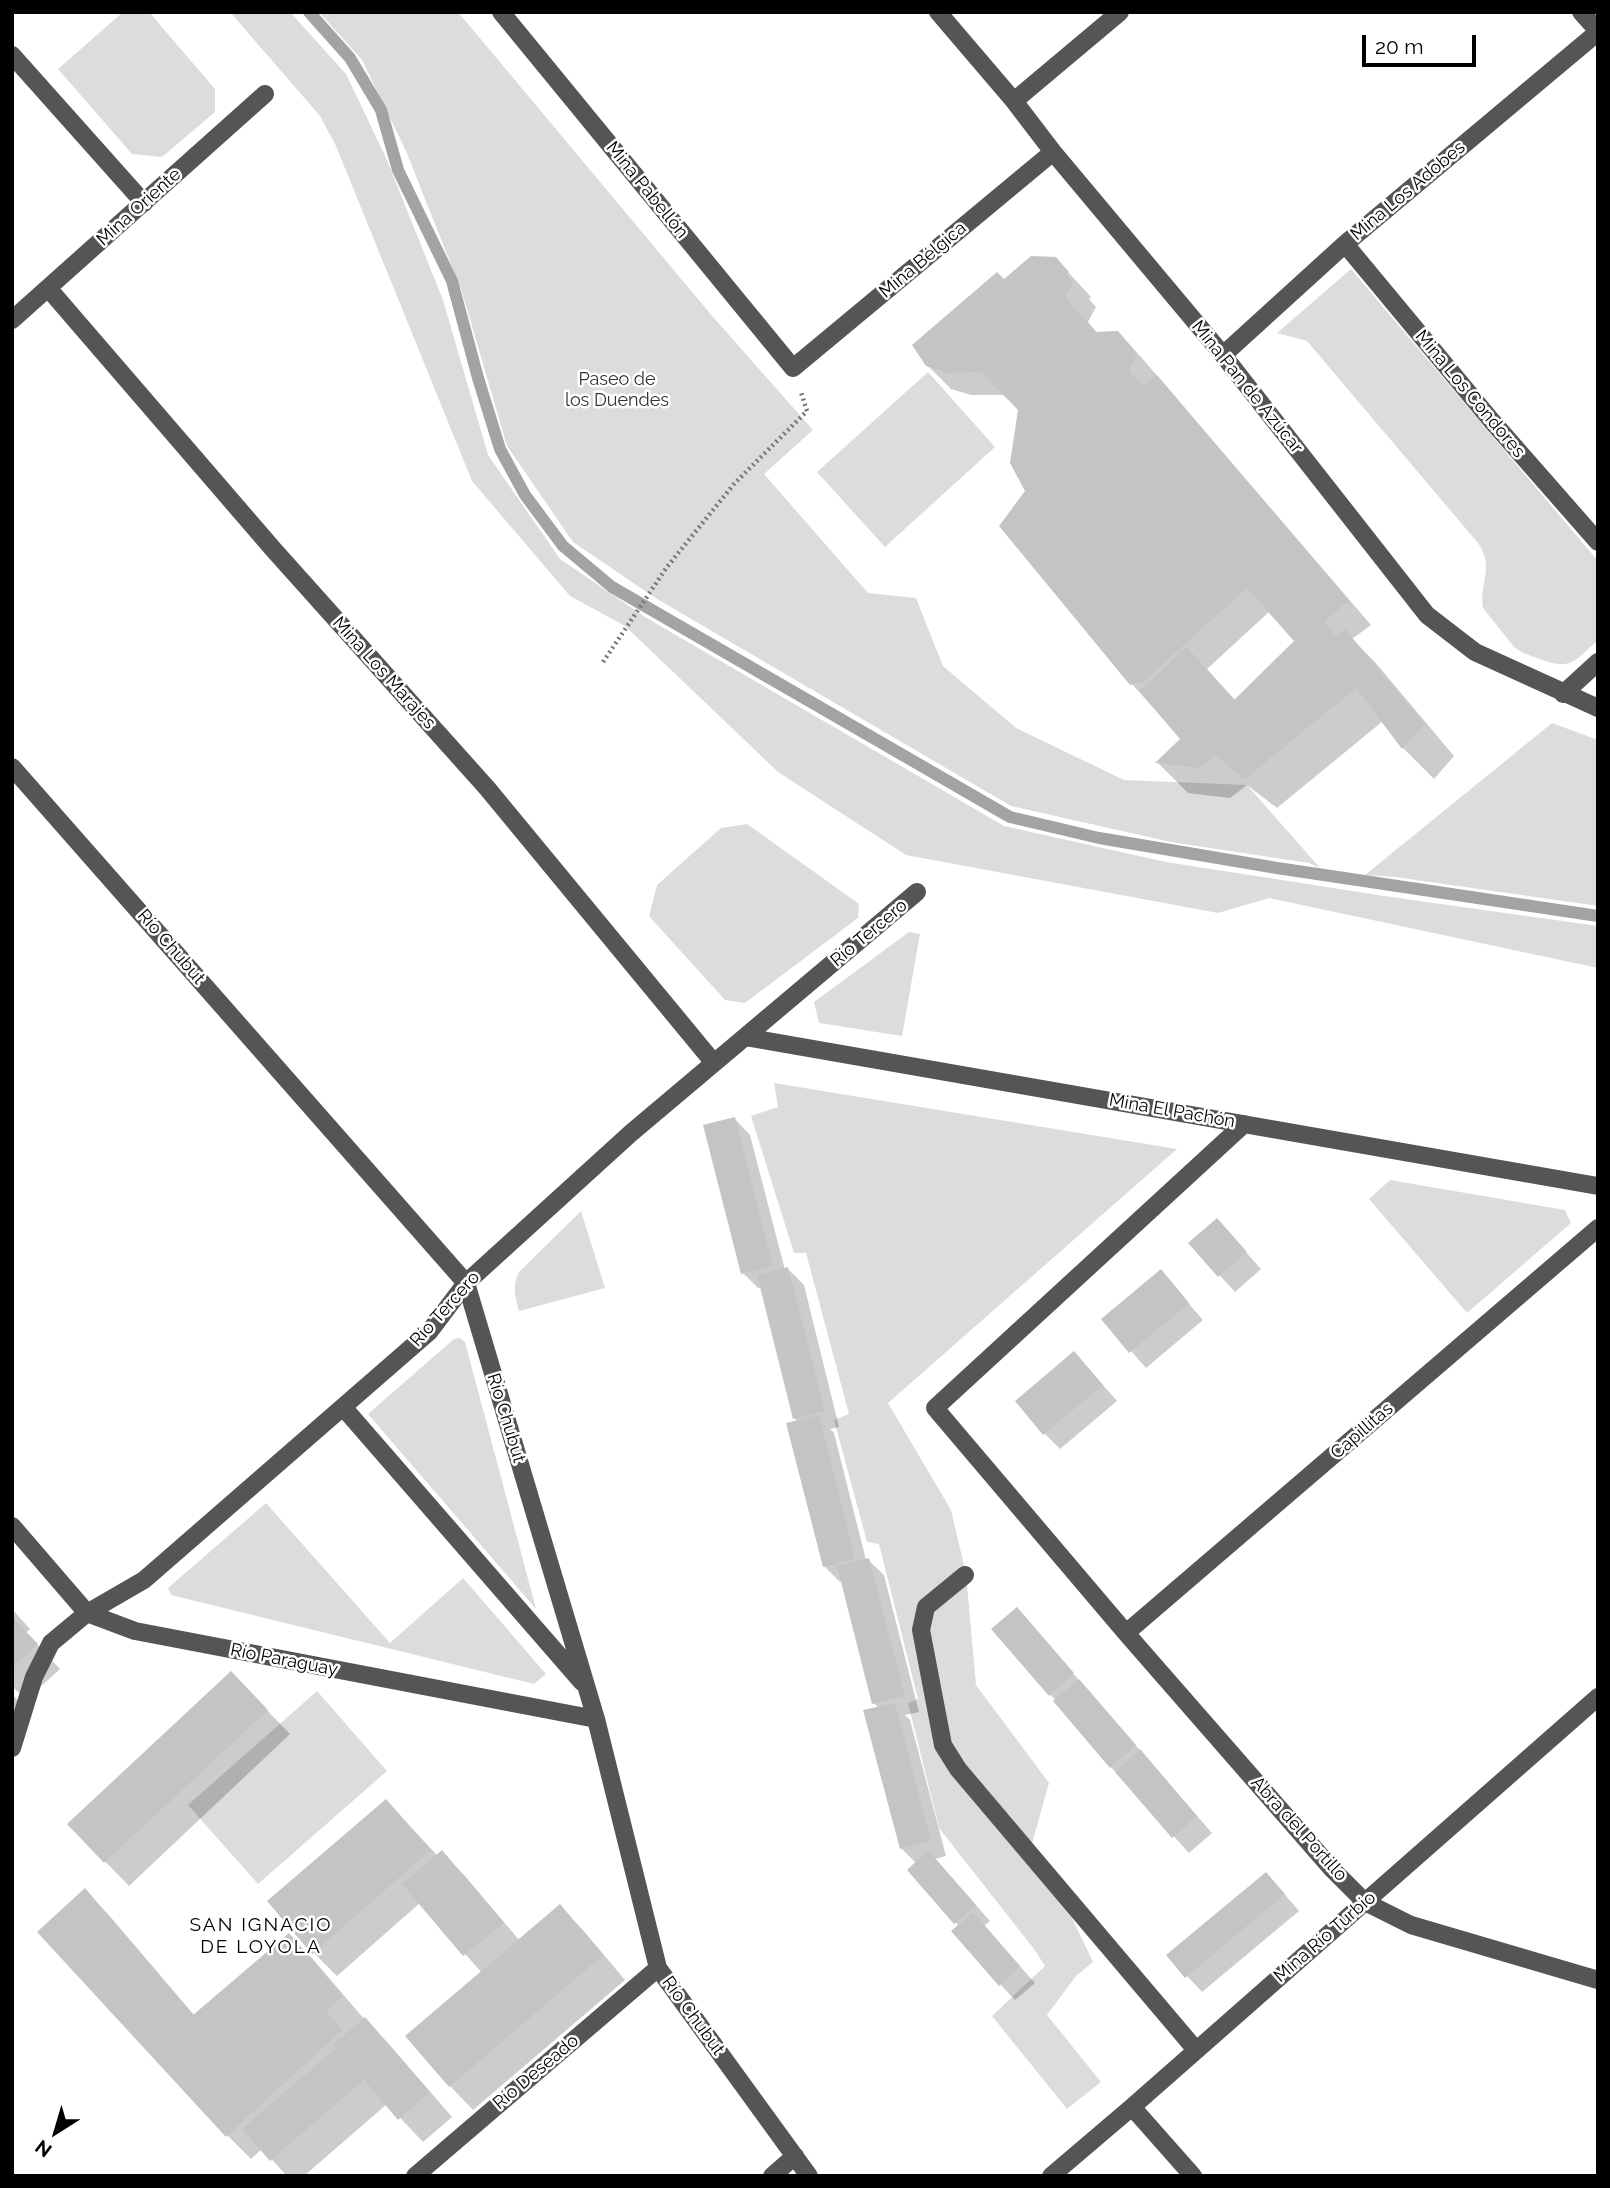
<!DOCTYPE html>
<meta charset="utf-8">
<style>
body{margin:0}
#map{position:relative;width:1610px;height:2188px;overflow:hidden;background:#fff;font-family:Raleway,sans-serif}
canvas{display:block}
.frame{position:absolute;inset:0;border:14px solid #000;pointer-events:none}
.north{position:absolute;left:21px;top:2097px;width:70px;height:70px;-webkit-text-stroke:5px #fff;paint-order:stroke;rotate:217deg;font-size:19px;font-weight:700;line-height:28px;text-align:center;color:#000}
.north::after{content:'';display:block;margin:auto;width:24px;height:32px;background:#000;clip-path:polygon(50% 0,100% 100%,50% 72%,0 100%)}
.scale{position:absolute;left:1362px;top:35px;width:114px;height:32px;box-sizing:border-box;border:4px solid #000;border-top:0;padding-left:9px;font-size:21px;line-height:24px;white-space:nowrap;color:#000;-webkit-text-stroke:5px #fff;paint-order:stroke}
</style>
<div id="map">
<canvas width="1610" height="2188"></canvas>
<div class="frame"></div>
<div class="north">N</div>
<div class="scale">20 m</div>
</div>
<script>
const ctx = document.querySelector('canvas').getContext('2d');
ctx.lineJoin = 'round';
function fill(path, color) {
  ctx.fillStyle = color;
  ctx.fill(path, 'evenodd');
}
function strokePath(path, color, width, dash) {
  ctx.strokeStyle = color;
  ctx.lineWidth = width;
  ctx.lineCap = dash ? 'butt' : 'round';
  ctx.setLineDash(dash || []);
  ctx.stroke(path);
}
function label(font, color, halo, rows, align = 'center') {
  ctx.font = font + ' Raleway,sans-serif';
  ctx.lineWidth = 5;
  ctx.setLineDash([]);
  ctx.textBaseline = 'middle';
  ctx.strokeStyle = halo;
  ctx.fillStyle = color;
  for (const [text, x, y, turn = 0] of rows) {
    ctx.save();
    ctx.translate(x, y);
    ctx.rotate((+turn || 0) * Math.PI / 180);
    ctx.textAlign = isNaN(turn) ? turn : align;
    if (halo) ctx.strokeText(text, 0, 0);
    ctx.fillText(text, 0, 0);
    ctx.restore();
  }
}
const green = new Path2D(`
 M123 12H149L215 89V112L162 157 132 154 58 69Z
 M230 12H290L346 74 387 160 443 300 488 455 560 559 645 617 1004 826 1166 862 1391 897 1598 926V968L1269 898 1218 913 906 855 778 772 625 626 570 596 472 481 336 146 320 116Z
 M319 12H458L713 317 813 430 764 474 868 593 916 598 943 666 1016 728 1124 780 1247 785 1320 868 1309 863 1171 842 1011 806 657 599 573 542 507 446 462 292 406 151 362 60Z
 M1351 269 1598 561V640C1574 661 1572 671 1540 659 1531 656 1522 653 1514 647L1483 608C1479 582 1495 568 1478 543L1307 341 1277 333Z
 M928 372 995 447 885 547 817 472Z
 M1552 723 1598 740V906L1395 877 1365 875Z
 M747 824 859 904 858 918 745 1003 725 1000 649 916 657 885 721 828Z
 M909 932 920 934 902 1036 819 1023 814 1002Z
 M774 1083 1177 1149 888 1403 951 1510 966 1574 976 1685 1049 1783 1030 1851 1072 1918 1093 1962 1076 1976 1047 2015 1101 2082 1067 2109 992 2016 1045 1966 1034 1949 939 1828 908 1703 918 1699 879 1544 867 1542 834 1420 849 1414 806 1253H794L751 1116 778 1107Z
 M1390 1180 1565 1210 1571 1223 1467 1313 1369 1199Z
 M581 1211 605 1288 519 1311C515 1296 512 1286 519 1272Z
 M460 1338 465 1342 536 1609 368 1414 454 1339Z
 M266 1503 390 1643 463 1578 546 1674 534 1684 171 1595 168 1588Z
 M317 1691 387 1771 258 1884 188 1805Z`);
const shadow = new Path2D(`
 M1056 259 1091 297 1089 299 1096 307 1088 322 1098 334 1117 333 1141 357 1371 625 1352 639 1375 662 1454 756 1434 779 1403 748 1383 721 1277 808 1247 785 1230 798 1188 793 1158 763 1182 739 1131 683 1027 491 1020 410 1006 395H971L951 389 927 365 1004 281ZM1270 611 1298 643 1236 701 1207 669Z
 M735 1119 750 1135 785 1270 788 1269 804 1285 839 1427 830 1429 834 1433 866 1560H868L884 1575 919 1712 905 1715 910 1720 946 1856 935 1859 990 1921 984 1926 1035 1983 1015 2000 1000 1984 959 1926 909 1870 916 1863 901 1848 879 1708 874 1703 842 1581 840 1582 824 1566 799 1422 794 1418 762 1288H758L743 1273Z
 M1217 1220 1261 1269 1235 1292 1190 1243Z
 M1161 1272 1203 1320 1146 1368 1103 1319Z
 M1089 1369 1117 1401 1060 1449 1044 1433Z
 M12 1609 30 1629 26 1633 60 1669 26 1700 12 1686Z
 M1017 1609 1212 1833 1189 1853 1111 1767 1050 1694Z
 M12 1694 25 1708 12 1719Z
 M254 1697 290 1734 129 1886 69 1824Z
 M386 1801 438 1856 442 1853 465 1876 520 1941 560 1907 583 1930 625 1980 473 2110 450 2086 482 1973 420 1903 337 1976 313 1952Z
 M1281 1890 1299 1911 1202 1992 1187 1976Z
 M85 1891 108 1914 195 2016 288 1935 312 1958 365 2020 388 2043 452 2117 423 2142 387 2104 304 2176H287L262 2149 251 2159 228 2136Z`);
const stream = new Path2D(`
 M309 12 350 58 381 110 398 170 452 281 478 378 500 449 525 495 563 546 612 587 1010 817 1099 838 1277 868 1598 916`);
const building = new Path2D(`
 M1031 256 1056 257 1069 272 1067 275 1073 282 1065 297 1096 332 1118 331 1137 353 1129 371 1143 386 1157 375 1349 601 1324 621 1336 636 1345 629 1425 725 1402 749 1356 688 1245 779 1215 755 1199 768 1155 763 1180 739 1139 691 1187 647 1234 700 1294 641 1247 588 1143 682 1130 685 999 526 1025 491 1010 463 1018 410 981 372 946 373 926 366 912 345 997 272 1004 279Z
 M735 1117 773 1266 741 1274 703 1125Z
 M1217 1218 1247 1252 1218 1277 1188 1243Z
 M788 1267 825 1411 793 1419 757 1275Z
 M1161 1269 1189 1303 1129 1353 1101 1319Z
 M1074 1351 1103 1385 1043 1435 1015 1401Z
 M819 1415 855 1559 823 1567 786 1423Z
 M869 1558 905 1696 872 1704 837 1566Z
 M1017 1607 1074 1673 1049 1696 991 1629Z
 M12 1617 38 1644 12 1668Z
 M231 1671 268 1710 104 1863 67 1824Z
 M1079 1679 1136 1745 1110 1768 1053 1701Z
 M895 1703 931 1841 900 1849 863 1710Z
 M1140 1749 1197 1816 1172 1838 1115 1772Z
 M386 1799 431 1850 312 1954 267 1901Z
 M442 1850 504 1923 463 1956 402 1884Z
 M928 1850 976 1905 954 1924 907 1870Z
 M1266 1872 1285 1894 1185 1978 1166 1955Z
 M85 1888 193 2015 289 1933 343 1996 326 2011 342 2030 226 2137 37 1932Z
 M560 1904 603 1955 449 2087 405 2036Z
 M973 1912 1020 1966 999 1986 951 1931Z
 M365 2017 430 2092 398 2120 364 2080 270 2161 242 2129 336 2048 333 2044Z`);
const path = new Path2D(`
 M603 662 667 567 734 484 807 411 801 392`);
const minor = new Path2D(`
 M501 12 793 368 1053 152
 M938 12 1014 101 1053 152 1223 355 1427 615 1475 652 1598 708
 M1581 12 1598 31
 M12 55 144 203
 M1014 101 1120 12
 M1345 244 1491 420 1598 542
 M48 288 273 549 487 788 714 1063
 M12 320 265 94
 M1223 355 1345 244 1598 32
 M1563 694 1598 662
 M12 767 466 1283 596 1719 658 1968 809 2176
 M745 1037 1598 1186
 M1244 1124 935 1408 1126 1633 1333 1870 1365 1902 1411 1925 1598 1980
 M343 1407 582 1682
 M12 1526 87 1613 135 1631 596 1719
 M965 1575 926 1607 921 1630 943 1745 958 1769 1196 2050
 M1126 1633 1598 1228
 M12 1748 34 1677 51 1643 87 1613 144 1580 429 1332 466 1283 631 1133 917 892
 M1132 2107 1193 2176
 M415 2176 658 1968
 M772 2176 795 2156
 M1051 2176 1132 2107 1598 1697`);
const streetNames = [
 ["Mina Pabellón",647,190,51],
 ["Mina Los Adobes",1408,191,-40],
 ["Mina Oriente",139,207,-42],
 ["Mina Bélgica",923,260,-40],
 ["Mina Pan de Azúcar",1247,387,51],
 ["Mina Los Condores",1470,394,50],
 ["Mina Los Marajes",384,673,48],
 ["Río Tercero",869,933,-40],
 ["Río Chubut",171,947,49],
 ["Mina El Pachón",1172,1111,10],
 ["Río Tercero",445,1309,-48],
 ["Río Chubut",506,1418,73],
 ["Capillitas",1362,1431,-41],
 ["Río Paraguay",284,1660,11],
 ["Abra del Portillo",1299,1829,48],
 ["Mina Río Turbio",1325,1937,-41],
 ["Río Chubut",693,2016,54],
 ["Río Deseado",536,2072,-40]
];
const parkNames = [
 ["Paseo de",617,380],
 ["los Duendes",617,401]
];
const neighbourhoodNames = [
 ["SAN IGNACIO",261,1925],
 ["DE LOYOLA",261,1947]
];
fill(green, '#dcdcdc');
fill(shadow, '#0003');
strokePath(stream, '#a3a3a3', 12);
fill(building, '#c4c4c4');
strokePath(path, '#777', 4.5, [2, 3.5]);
strokePath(minor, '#555', 18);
label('18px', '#000', '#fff', streetNames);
label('18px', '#333', '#fff', parkNames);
ctx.letterSpacing = '2px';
label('19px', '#000', '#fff', neighbourhoodNames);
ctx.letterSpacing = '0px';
</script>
